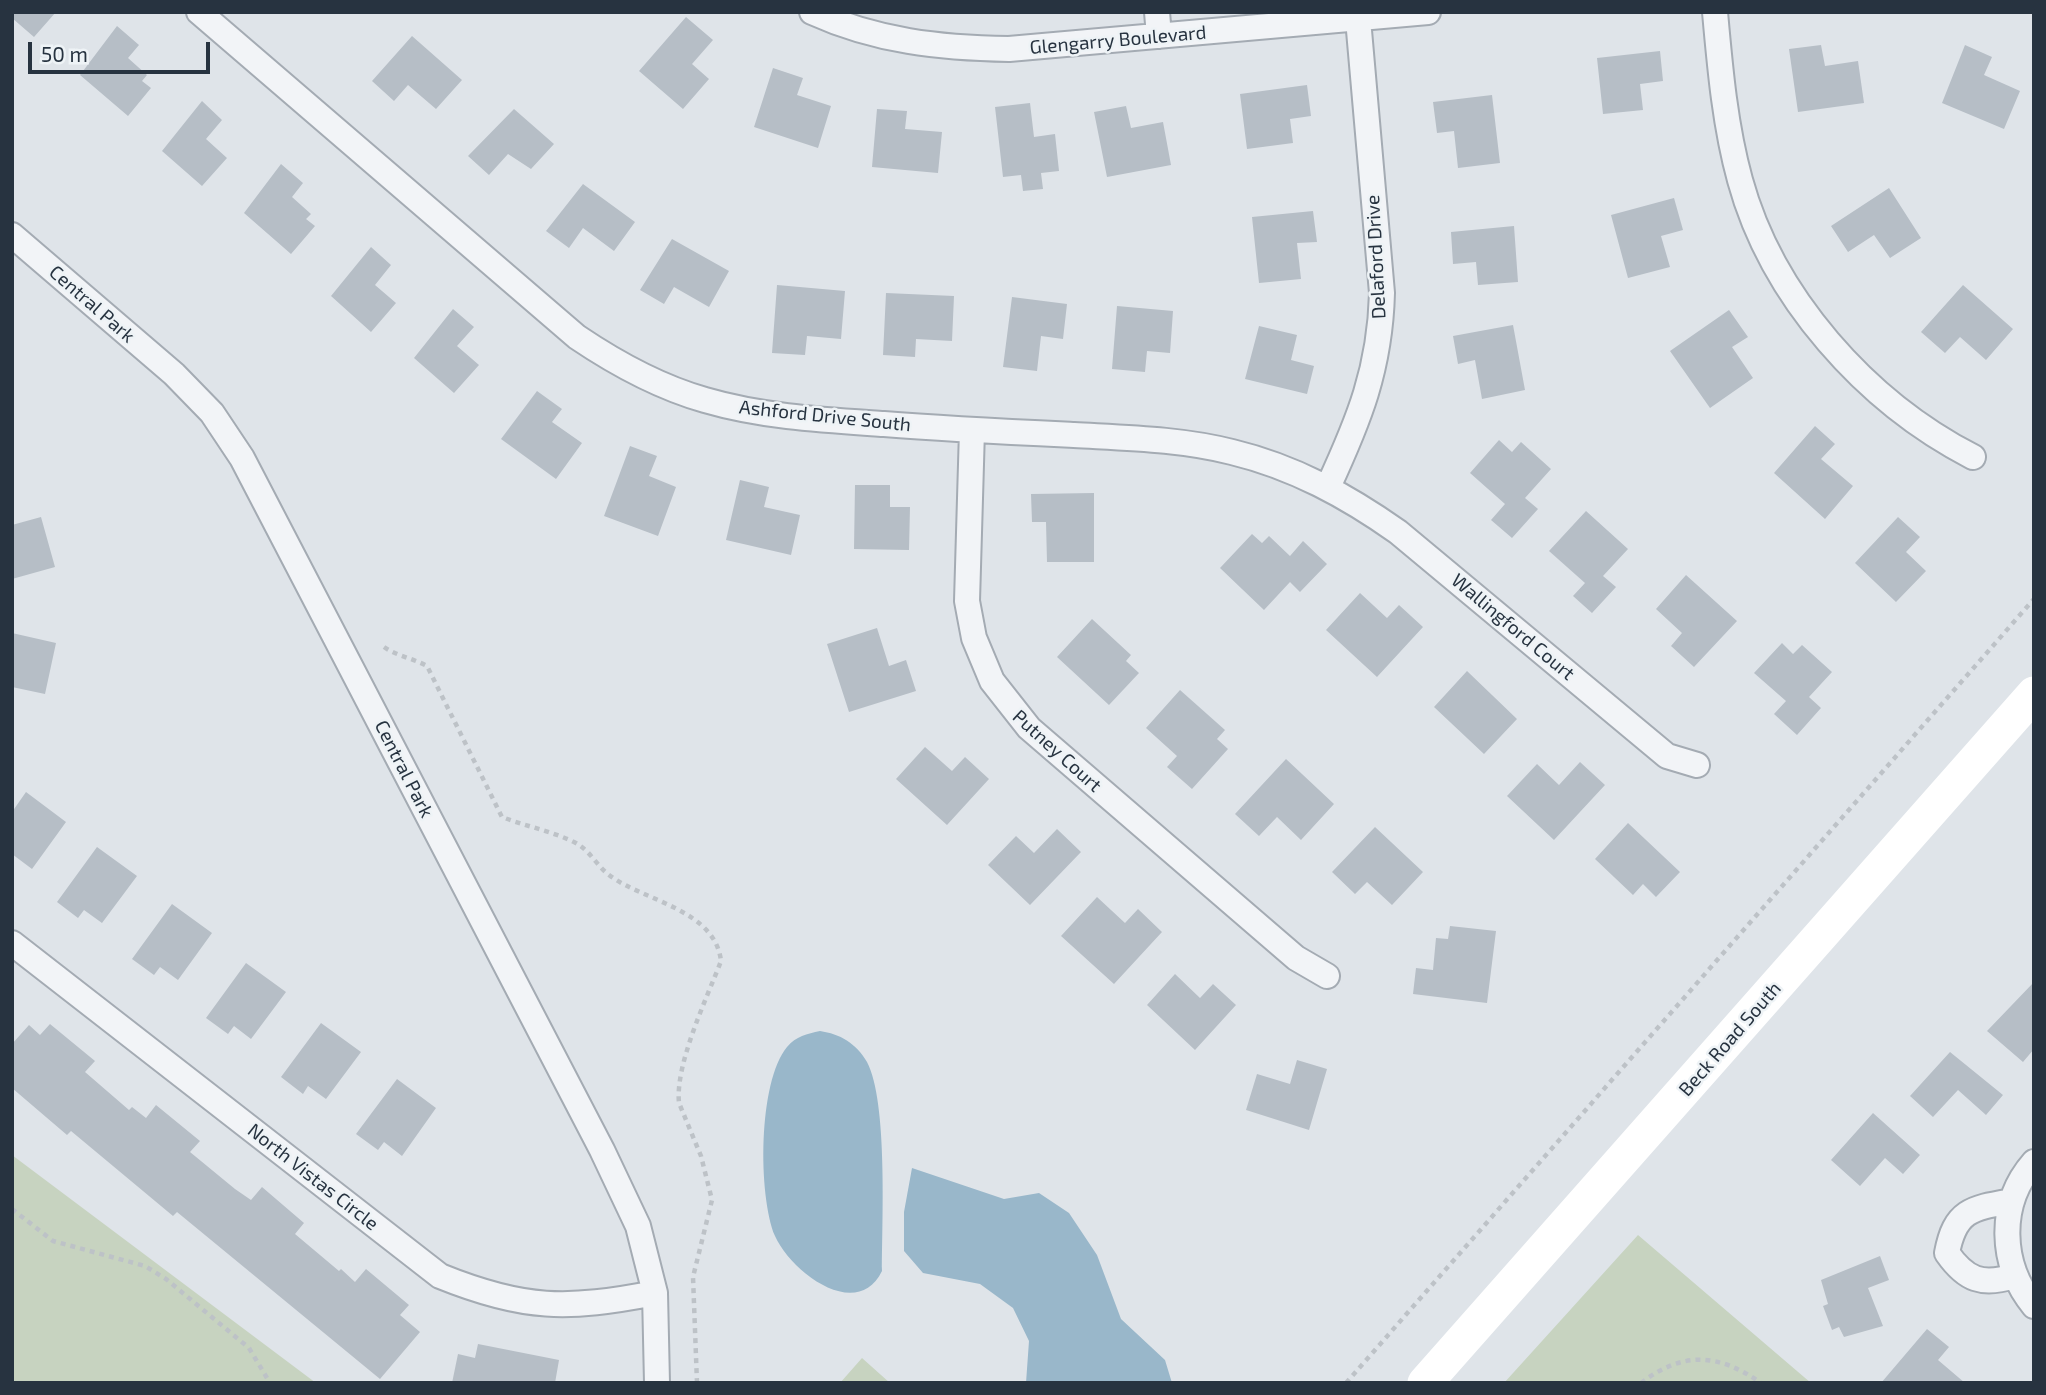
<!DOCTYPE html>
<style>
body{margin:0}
#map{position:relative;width:2046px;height:1395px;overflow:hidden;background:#dfe4e9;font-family:"Exo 2",sans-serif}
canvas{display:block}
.frame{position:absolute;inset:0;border:14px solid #273340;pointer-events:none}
.scale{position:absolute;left:28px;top:42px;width:182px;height:32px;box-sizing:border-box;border:4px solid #273340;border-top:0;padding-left:9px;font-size:21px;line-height:24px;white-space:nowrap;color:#273340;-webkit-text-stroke:5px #eef3f6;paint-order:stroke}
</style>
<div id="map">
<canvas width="2046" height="1395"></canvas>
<div class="frame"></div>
<div class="scale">50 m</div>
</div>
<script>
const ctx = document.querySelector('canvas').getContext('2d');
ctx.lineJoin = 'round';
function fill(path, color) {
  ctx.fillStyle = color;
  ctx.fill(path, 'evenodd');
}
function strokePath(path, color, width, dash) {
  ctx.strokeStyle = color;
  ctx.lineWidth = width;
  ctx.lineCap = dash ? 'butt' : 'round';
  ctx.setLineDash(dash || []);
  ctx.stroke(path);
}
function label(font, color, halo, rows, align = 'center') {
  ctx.font = font + ' "Exo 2",sans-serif';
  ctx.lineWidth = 5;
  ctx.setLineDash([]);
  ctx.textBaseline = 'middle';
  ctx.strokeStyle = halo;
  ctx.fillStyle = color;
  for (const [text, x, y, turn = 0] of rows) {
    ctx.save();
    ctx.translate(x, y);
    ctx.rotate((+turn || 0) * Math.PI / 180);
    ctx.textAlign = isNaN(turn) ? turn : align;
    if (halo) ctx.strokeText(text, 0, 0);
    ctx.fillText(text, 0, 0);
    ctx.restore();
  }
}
const green = new Path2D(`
 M12 1155 316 1383H12Z
 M1638 1235 1811 1383H1504Z
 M862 1358 890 1383H840Z`);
const water = new Path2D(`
 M820 1031C840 1034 856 1043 867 1062 888 1102 882 1222 882 1271 857 1322 791 1272 775 1236 758 1195 758 1082 787 1047 796 1036 807 1034 820 1031Z
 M912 1168 1004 1199 1039 1193 1069 1213 1097 1255 1121 1319 1165 1360 1172 1383H1026L1029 1341 1013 1308 980 1284 923 1273 904 1251V1212Z`);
const building = new Path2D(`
 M12 12H56L34 37 12 18Z
 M686 17 713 40 692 64 709 79 683 109 639 71Z
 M117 26 139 45 128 58 147 75 142 81 151 88 128 116 80 75Z
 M412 36 462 80 436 109 408 85 394 101 372 81Z
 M1821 45 1825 66 1858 61 1864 103 1798 112 1789 49Z
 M1965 45 1992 57 1984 75 2020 91 2004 129 1942 103Z
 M1660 51 1663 81 1640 84 1643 110 1603 114 1597 58Z
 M773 68 803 78 797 95 831 106 818 148 754 127Z
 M1307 85 1311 116 1290 119 1293 143 1247 149 1240 94Z
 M1492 95 1500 163 1458 168 1454 131 1437 133 1433 102Z
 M202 101 222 120 206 139 227 158 202 186 162 151Z
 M1030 103 1034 137 1055 134 1059 171 1041 173 1043 189 1023 191 1021 175 1003 177 995 107Z
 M1126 106 1131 128 1163 122 1171 165 1107 177 1094 112Z
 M514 109 554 144 531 169 508 154 489 175 468 156Z
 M877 109 907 111 905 129 942 132 938 173 872 167Z
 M281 164 303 183 292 197 311 214 306 219 315 226 291 254 244 213Z
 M583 184 635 222 614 251 583 228 569 248 546 231Z
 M1889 188 1921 238 1890 258 1874 235 1848 252 1831 226Z
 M1674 198 1683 230 1661 236 1670 267 1628 278 1611 215Z
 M1313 211 1317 242 1297 243 1301 279 1259 283 1252 217Z
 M1514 226 1518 282 1478 285 1476 262 1453 264 1451 232Z
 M672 239 729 271 709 307 674 287 664 304 640 290Z
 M371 247 391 265 375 285 396 303 371 332 331 296Z
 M777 285 845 291 841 339 807 336 805 355 772 353Z
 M1963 285 2013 329 1986 360 1960 337 1945 353 1921 332Z
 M886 293 954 296 952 341 916 339 915 357 883 355Z
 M1012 297 1067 304 1063 339 1041 336 1037 371 1003 367Z
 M1117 306 1173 311 1170 353 1147 351 1145 372 1112 369Z
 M453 309 474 327 457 346 479 365 454 393 414 358Z
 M1729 310 1748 337 1732 347 1753 378 1710 408 1670 351Z
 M1513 325 1525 390 1482 399 1475 360 1458 364 1453 336Z
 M1259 326 1297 335 1291 360 1314 366 1307 394 1245 379Z
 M537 391 562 409 552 422 582 443 556 479 501 439Z
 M1815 426 1835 444 1821 459 1853 486 1825 519 1774 473Z
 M1499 440 1512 452 1521 442 1551 469 1525 498 1538 509 1512 538 1491 520 1505 504 1470 473Z
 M630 446 657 456 649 476 676 487 658 536 604 516Z
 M740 480 769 487 764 507 800 515 791 555 726 540Z
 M855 485H890V507H910L909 550 854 549Z
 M1094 493V562H1047L1046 522H1032L1031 494Z
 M1586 511 1628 549 1603 576 1616 587 1592 613 1573 596 1585 583 1549 551Z
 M41 517 55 567 12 579V525Z
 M1898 517 1920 537 1906 552 1926 571 1896 602 1855 563Z
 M1252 534 1262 543 1269 536 1290 556 1303 541 1327 564 1300 592 1290 582 1264 610 1220 568Z
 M1686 575 1737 621 1694 667 1671 646 1682 633 1656 609Z
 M1360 593 1387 618 1399 605 1423 627 1377 677 1326 630Z
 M1092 619 1131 655 1126 661 1139 673 1109 705 1057 657Z
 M877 628 889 666 906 660 916 691 849 712 827 644Z
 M12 633 56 643 45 694 12 687Z
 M1782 643 1793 654 1802 645 1832 672 1809 697 1821 708 1797 735 1774 714 1786 701 1754 673Z
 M1467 671 1517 719 1484 754 1434 707Z
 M1180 690 1225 730 1217 739 1228 749 1192 789 1167 767 1177 756 1146 728Z
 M925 747 952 771 965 757 989 779 947 825 896 779Z
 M1286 759 1334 804 1301 840 1277 817 1259 836 1235 814Z
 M1580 762 1605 785 1554 840 1507 796 1537 764 1559 785Z
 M26 792 66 822 32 869 12 854V812Z
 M1628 823 1680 872 1656 897 1643 884 1633 895 1595 859Z
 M1375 827 1423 872 1392 905 1367 882 1355 894 1332 872Z
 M1057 829 1081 852 1030 905 988 865 1016 836 1034 853Z
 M97 847 137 876 102 923 84 910 78 918 57 902Z
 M1097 897 1125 923 1138 909 1162 932 1114 984 1061 936Z
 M172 904 212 933 178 980 160 967 154 975 132 959Z
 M1450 926 1496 931 1487 1003 1413 994 1416 968 1433 970 1436 938 1448 939Z
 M246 963 286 992 251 1039 234 1026 228 1034 206 1018Z
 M1175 974 1200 998 1213 984 1236 1005 1195 1050 1147 1005Z
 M2034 982V1049L2023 1062 1987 1031Z
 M321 1023 361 1052 326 1099 308 1086 303 1094 281 1077Z
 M50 1024 95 1061 85 1072 129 1110 132 1107 146 1118 156 1105 200 1141 190 1152 235 1189 251 1200 262 1187 304 1223 295 1234 339 1271 341 1269 355 1282 366 1269 409 1305 400 1315 420 1332 380 1379 177 1212 173 1216 71 1131 67 1135 12 1088V1044L29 1025 40 1035Z
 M1950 1052 2003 1095 1986 1115 1958 1090 1933 1117 1910 1096Z
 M1297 1060 1327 1069 1309 1130 1246 1110 1257 1074 1290 1084Z
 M397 1079 436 1108 402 1156 384 1142 378 1150 356 1134Z
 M1873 1113 1920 1155 1903 1174 1885 1158 1860 1186 1831 1160Z
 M1880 1256 1889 1280 1868 1288 1883 1326 1844 1337 1839 1327 1832 1330 1823 1306 1828 1304 1821 1280Z
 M1927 1329 1949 1347 1938 1360 1965 1383H1881Z
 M478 1344 559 1360 555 1383H452L458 1354 475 1358Z`);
const path = new Path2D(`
 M384 647C397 656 412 658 427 666L502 817C525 826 551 831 574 842 590 850 596 865 609 875 643 901 715 909 721 961 707 998 675 1064 679 1103L701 1156 712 1200 693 1277 697 1383
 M12 1209 53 1241 145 1266 166 1279 249 1348 270 1383
 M1346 1383 2034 599
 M1641 1383C1683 1351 1718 1353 1761 1383`);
const street = new Path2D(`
 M199 12 577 337C617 364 659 387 705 400 763 417 824 420 884 424 947 429 1011 432 1074 435 1127 438 1181 439 1232 452 1294 467 1347 496 1398 532L1667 756 1697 765
 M812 12C876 41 940 48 1009 49L1428 12
 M1157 12 1159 36
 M1715 12C1720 68 1725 126 1740 180 1772 297 1866 402 1973 457
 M12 235 174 374 212 413 242 458 602 1150 638 1226 655 1293 657 1383
 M972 430 967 601 974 638 992 681 1029 728 1296 958 1327 976
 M1328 487C1359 420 1380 369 1382 293L1358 19
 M12 943 440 1276C524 1310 567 1310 655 1293
 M2034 1162C1997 1204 2000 1265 2034 1306
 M2012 1201C1972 1208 1955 1210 1947 1253 1966 1280 1982 1286 2014 1276`);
const secondary = new Path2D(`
 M1425 1383 2034 694`);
const streetNames = [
 ["Glengarry Boulevard",1118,40,-5],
 ["Delaford Drive",1376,257,-93],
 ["Central Park",92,304,41],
 ["Ashford Drive South",825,416,6],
 ["Wallingford Court",1513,627,40],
 ["Putney Court",1057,751,42],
 ["Central Park",404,769,63],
 ["Beck Road South",1730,1039,-49],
 ["North Vistas Circle",313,1177,38]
];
fill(green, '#c7d3c0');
fill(water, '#99b7ca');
fill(building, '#b6bec6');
strokePath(street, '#a4abb3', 28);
strokePath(path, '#bdc2c7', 4.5, [5, 5]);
strokePath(street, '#f2f4f7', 24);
strokePath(secondary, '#fff', 35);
label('19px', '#273340', '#eef3f6', streetNames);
</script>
